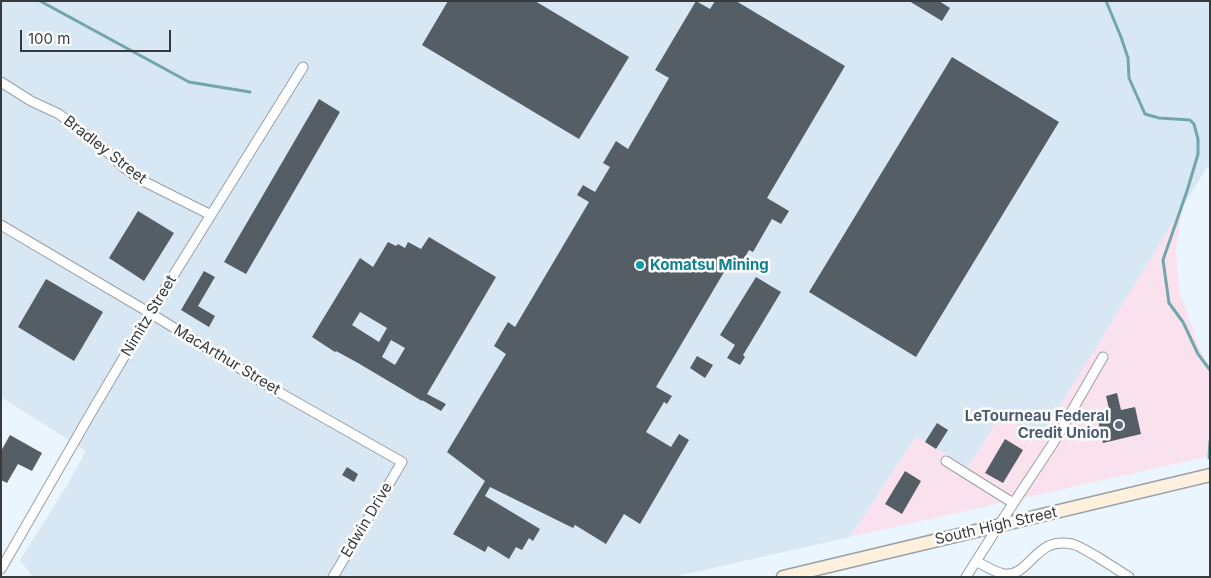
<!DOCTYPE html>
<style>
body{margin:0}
#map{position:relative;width:1211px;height:578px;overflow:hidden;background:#ebf5fd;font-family:Inter,sans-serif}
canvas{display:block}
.frame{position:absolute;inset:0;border:2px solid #373b3e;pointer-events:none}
.scale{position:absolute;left:20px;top:30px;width:151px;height:22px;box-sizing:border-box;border:2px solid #373b3e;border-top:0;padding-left:6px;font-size:15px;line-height:18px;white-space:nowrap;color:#373b3e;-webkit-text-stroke:4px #fff;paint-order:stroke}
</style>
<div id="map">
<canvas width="1211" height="578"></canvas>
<div class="frame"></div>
<div class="scale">100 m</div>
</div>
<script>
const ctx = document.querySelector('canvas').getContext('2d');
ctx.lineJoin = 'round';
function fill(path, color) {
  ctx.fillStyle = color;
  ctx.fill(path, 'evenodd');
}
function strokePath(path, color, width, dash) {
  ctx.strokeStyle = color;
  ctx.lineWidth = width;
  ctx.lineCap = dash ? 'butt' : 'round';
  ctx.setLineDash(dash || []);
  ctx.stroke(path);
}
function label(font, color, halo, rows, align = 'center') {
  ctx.font = font + ' Inter,sans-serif';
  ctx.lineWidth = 5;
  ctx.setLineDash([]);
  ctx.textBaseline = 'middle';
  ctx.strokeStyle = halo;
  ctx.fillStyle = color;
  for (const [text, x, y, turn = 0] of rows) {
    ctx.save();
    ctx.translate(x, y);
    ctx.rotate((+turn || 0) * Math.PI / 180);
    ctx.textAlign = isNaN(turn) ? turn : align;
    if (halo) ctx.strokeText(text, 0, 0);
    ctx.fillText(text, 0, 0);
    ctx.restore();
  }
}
const commercial = new Path2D(`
 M1183 206 1176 248 1179 289 1198 344 1210 369V456L850 537 916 436 968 467 1000 415 1040 437Z`);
const built = new Path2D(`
 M1 1H1210V168L1207 167 1040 438 1000 415 968 467 916 436 850 537 673 577H33L20 560 66 487 86 451 1 397Z`);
const stream = new Path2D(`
 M40 1 189 82 250 92
 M1106 1 1121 37 1128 58 1129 78 1145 114 1159 118 1190 120 1194 124 1198 139V154L1187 191 1163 260 1169 303 1183 322 1198 354 1210 370
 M1209 458 1210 441`);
const building = new Path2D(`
 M448 1H535L629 57 579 139 422 45Z
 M696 1 710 9 715 1H736L845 66 767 198 789 211 781 224 772 219 753 252 749 250 739 267 730 262 656 387 672 396 667 404 664 402 646 432 671 447 679 434 689 440 640 524 624 514 606 544 575 525 573 528 490 487 485 496 540 529 533 541 529 538 522 550 516 547 509 559 488 546 485 552 453 534 485 481 447 452 506 354 494 346 508 322 515 327 589 202 577 195 583 185 595 192 610 167 603 163 616 141 628 149 669 78 655 70Z
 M909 1H939L950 8 942 21Z
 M952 57 1059 122 916 357 809 292Z
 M319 99 340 112 246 274 224 262Z
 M138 211 174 233 144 281 109 258Z
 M429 237 496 277 427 394 446 404 441 411 422 400V401L358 363 336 351 335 352 312 337 360 258 373 267 388 242 396 246 398 244 405 248 408 242 421 249ZM360 312 387 328 379 342 352 325ZM391 340 405 348 395 365 382 357Z
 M204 271 215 277 198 306 215 316 209 327 181 310Z
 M756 277 781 292 743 355 745 357 740 365 727 358 735 345 720 335Z
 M46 279 103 312 74 361 18 327Z
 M697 356 713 365 705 378 690 368Z
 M1117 393 1121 410 1135 407 1141 434 1103 443 1097 416 1110 413 1106 396Z
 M937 423 948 430 936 449 925 442Z
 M10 435 42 453 32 471 18 464 7 483 1 480V451Z
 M1005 439 1023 450 1003 483 985 473Z
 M347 467 358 474 354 482 342 475Z
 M905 471 921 481 902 514 885 504Z`);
const street = new Path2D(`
 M1 82 31 101 59 114 68 121 103 148 122 166 141 180 211 215
 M1 225 150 313 275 390 402 462 333 577
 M946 461 1013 503
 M976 561C985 566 994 572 1004 574 1031 577 1034 536 1072 544 1080 546 1088 552 1096 556 1107 563 1118 570 1129 577
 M1 569 95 406 150 313 303 67
 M966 577 999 525 1052 445 1103 357`);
const secondary = new Path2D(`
 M783 577 1210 475`);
const markers = [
 [640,265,5,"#0f9aa8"],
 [1119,425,5,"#5c6f8a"]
];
const streetNames = [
 ["Bradley Street",105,150,38],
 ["Nimitz Street",149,316,-59],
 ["MacArthur Street",227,360,31],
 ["Edwin Drive",367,520,-59],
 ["South High Street",996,526,-13]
];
const cultureNames = [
 ["Komatsu Mining",650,265]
];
const serviceNames = [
 ["LeTourneau Federal",1109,416],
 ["Credit Union",1109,433]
];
fill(commercial, '#f9e2ee');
fill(built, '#d8e7f4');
strokePath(stream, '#73a6ab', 3);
fill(building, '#565e65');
strokePath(street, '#97a0a7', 11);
strokePath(secondary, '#97a0a7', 15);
strokePath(street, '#fff', 9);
strokePath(secondary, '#fff0de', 12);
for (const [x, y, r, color] of markers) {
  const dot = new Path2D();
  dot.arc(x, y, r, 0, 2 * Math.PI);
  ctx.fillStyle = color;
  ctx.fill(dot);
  strokePath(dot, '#fff', 2);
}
label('15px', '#373b3e', '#fff', streetNames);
label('bold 15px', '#0d838f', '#fff', cultureNames, 'left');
label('bold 15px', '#4e5e75', '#fff', serviceNames, 'right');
</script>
